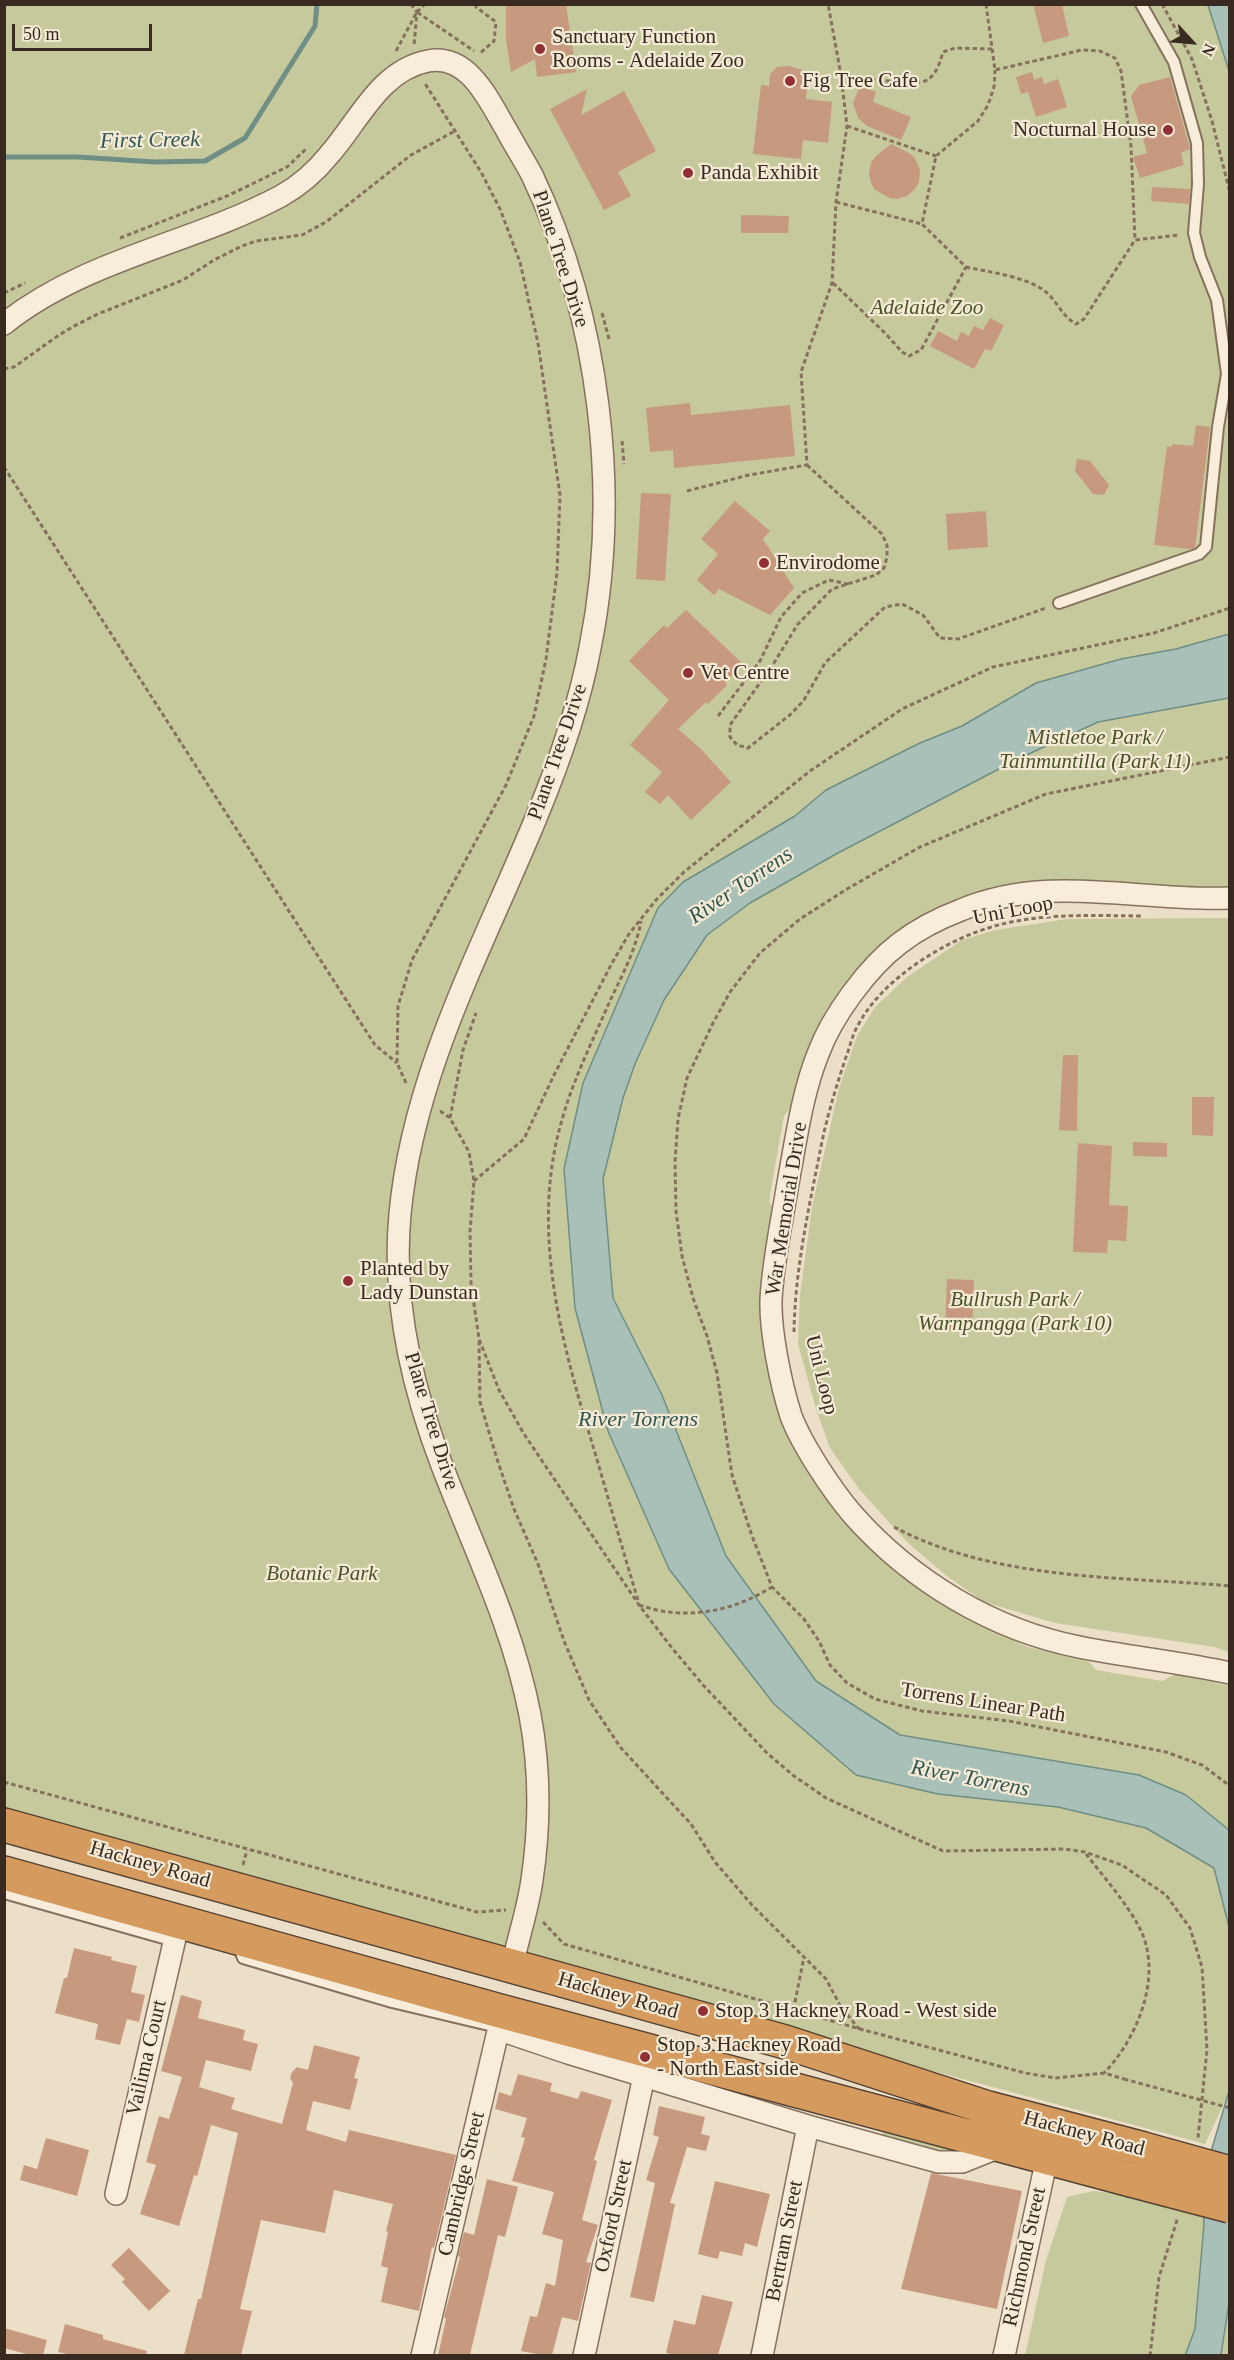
<!DOCTYPE html>
<style>
body{margin:0}
#map{position:relative;width:1234px;height:2360px;overflow:hidden;background:#ecdfc7;font-family:Georgia,serif}
canvas{display:block}
.frame{position:absolute;inset:0;border:6px solid #382a20;pointer-events:none}
.north{position:absolute;left:1162px;top:12px;width:60px;height:60px;-webkit-text-stroke:4px #f4ead6;paint-order:stroke;rotate:116deg;font-size:16px;font-weight:700;line-height:24px;text-align:center;color:#382a20}
.north::after{content:'';display:block;margin:auto;width:21px;height:27px;background:#382a20;clip-path:polygon(50% 0,100% 100%,50% 72%,0 100%)}
.scale{position:absolute;left:12px;top:24px;width:140px;height:27px;box-sizing:border-box;border:3px solid #382a20;border-top:0;padding-left:8px;font-size:18px;line-height:21px;white-space:nowrap;color:#382a20;-webkit-text-stroke:4px #f4ead6;paint-order:stroke}
</style>
<div id="map">
<canvas width="1234" height="2360"></canvas>
<div class="frame"></div>
<div class="north">N</div>
<div class="scale">50 m</div>
</div>
<script>
const ctx = document.querySelector('canvas').getContext('2d');
ctx.lineJoin = 'round';
function paint(path, color) { ctx.fillStyle = color; ctx.fill(path, 'evenodd'); }
function strokePath(path, color, width, dash) { ctx.strokeStyle = color; ctx.lineWidth = width; ctx.lineCap = dash ? 'butt' : 'round'; ctx.setLineDash(dash || []); ctx.stroke(path); }
function write(font, color, halo, rows, align = 'center') {
  ctx.font = font + ' Georgia,serif'; ctx.lineWidth = 4.5; ctx.setLineDash([]); ctx.textBaseline = 'middle'; ctx.strokeStyle = halo; ctx.fillStyle = color; for (const [text, x, y, turn = 0] of rows) {
    ctx.save(); ctx.translate(x, y); ctx.rotate((+turn || 0) * Math.PI / 180); ctx.textAlign = isNaN(turn) ? turn : align; if (halo) ctx.strokeText(text, 0, 0); ctx.fillText(text, 0, 0); ctx.restore();
  }
}
const green = new Path2D(`
 M4,5H1229V890L1065,883L895,937L793,1105L784,1116L769,1201L775,1211L767,1262L801,1451L961,1613L995,1632L1028,1647L1089,1662L1096,1670L1162,1681L1176,1674L1229,1686V1830L1186,1795L1139,1775L900,1735L816,1681L726,1556L662,1395L613,1298L603,1179L623,1098L583,1083L575,1308L856,1775L938,1794L1058,1807L1146,1828L1214,1868L1229,1927L1230,2090L1205,2144L802,2036L5,1815Z
 M1229,918V1652L1214,1647L1055,1623L984,1602L948,1577L909,1544L859,1489L830,1448L816,1409L798,1344L800,1295L812,1207L839,1088L857,1036L875,1007L907,977L962,940L995,930L1067,919Z
 M884,2130L970,2151L944,2154L881,2139Z
 M1093,2191L1229,2206V2355L1025,2356L1046,2260L1067,2197Z`);
const water = new Path2D(`
 M1208,5H1229V71Z
 M1229,634V698L1098,722L1020,758L836,854L750,903L707,935L664,1000L635,1064L623,1098L603,1179L613,1298L662,1395L726,1556L816,1681L900,1735L1139,1775L1186,1795L1229,1830V1927L1214,1868L1146,1828L1058,1807L938,1794L856,1775L774,1704L669,1569L608,1431L575,1308L564,1169L583,1083L658,908L683,882L795,816L826,790L920,743L962,726L1036,683L1121,659L1176,649Z
 M1229,2091L1230,2296L1221,2355L1185,2356L1195,2329L1204,2224L1202,2182Z`);
const stream = new Path2D(`
 M4,157H78L155,162L205,161L245,138L315,26L317,4`);
const building = new Path2D(`
 M506,4H566L576,72L537,77L535,59L511,72L506,39Z
 M1033,4H1062L1069,36L1043,43Z
 M789,66L802,70L808,80L806,99L832,102L828,143L803,140L801,159L753,154L761,85L769,86L770,74L777,67Z
 M1032,72L1034,80L1042,77L1044,84L1058,79L1067,107L1036,117L1028,92L1021,94L1016,77Z
 M1170,77L1190,149L1181,153L1184,165L1140,178L1133,157L1147,153L1131,96L1139,85Z
 M860,86L876,92L873,102L911,117L901,140L867,126L858,118L853,103Z
 M587,89L581,115L624,91L656,151L618,172L631,196L604,210L550,109Z
 M891,144L909,153L915,158L920,170L919,182L915,189L907,196L897,199L890,198L875,190L871,183L869,173L871,163L876,156Z
 M1152,187L1190,189L1189,204L1151,201Z
 M741,215L789,216L788,233H741Z
 M990,318L1004,325L991,351L985,349L974,369L930,346L938,331L957,341L961,332L969,336L974,326L983,330Z
 M690,403L691,415L790,405L795,456L674,468L673,450L650,452L646,408Z
 M1196,425L1210,427L1195,548L1190,549L1154,545L1167,446L1172,447V444L1193,446Z
 M1077,459L1090,461L1109,485L1104,495L1093,494L1075,471Z
 M641,493L671,494L665,581L636,579Z
 M735,501L770,531L763,539L794,588L770,615L719,589L714,595L697,580L718,554L701,539Z
 M986,511L988,547L948,550L946,514Z
 M686,610L743,664L725,683L727,685L708,704L706,702L678,729L701,749L731,782L691,820L668,795L660,804L645,792L662,772L630,745L669,700L629,661L664,625L667,628Z
 M1063,1055H1078L1077,1131L1059,1130Z
 M1192,1097H1214L1213,1136L1192,1135Z
 M1133,1142L1167,1143V1157L1133,1156Z
 M1078,1143L1112,1146L1109,1205L1128,1206L1127,1227L1126,1241L1108,1240L1107,1253L1073,1252Z
 M947,1279L974,1280L972,1331L945,1330Z
 M74,1948L112,1957L111,1960L137,1966L131,1992L145,1995L139,2022L127,2019L120,2045L95,2039L98,2024L55,2013L64,1978H67Z
 M181,1995L202,2001L198,2018L245,2030L243,2040L258,2044L251,2071L206,2060L199,2087L235,2098L231,2109L282,2124L293,2083L290,2078L292,2072L297,2067L308,2070L314,2045L360,2057L354,2078L358,2079L350,2110L313,2101L306,2130L346,2142L349,2130L456,2155L434,2248L432,2247L419,2311L381,2302L388,2268L381,2266L388,2232L386,2231L393,2204L334,2190L325,2233L261,2220L240,2309L252,2311L241,2355H184L198,2299H201L238,2133L211,2125L197,2176L194,2175L179,2226L140,2214L156,2165L146,2162L159,2116L169,2119L182,2077L161,2071Z
 M518,2074L552,2083L550,2091L578,2099L581,2091L612,2100L594,2160L597,2161L582,2220L598,2225L586,2262L591,2263L578,2321L562,2317L552,2355H541L521,2351L530,2316L537,2317L546,2283L555,2286L563,2240L542,2234L554,2192L512,2181L525,2138L521,2137L527,2118L495,2109L499,2092L511,2096Z
 M659,2106L705,2117L701,2134L710,2136L706,2151L687,2147L670,2203L675,2204L654,2302L630,2297L655,2183L646,2180L659,2137L653,2135Z
 M46,2138L89,2150L77,2196L20,2180L24,2165L37,2169Z
 M931,2173L1022,2191L997,2309L901,2289Z
 M487,2179L518,2187L505,2237L498,2235L470,2355H438L446,2319L444,2317L460,2257L458,2256L464,2232L474,2235Z
 M715,2181L770,2194L757,2247L745,2243L742,2256L720,2251L718,2259L698,2254Z
 M129,2248L170,2291L149,2311L122,2282L125,2279L111,2265Z
 M702,2295L733,2302L718,2355H677L666,2353L674,2320L695,2325Z
 M65,2324L103,2335V2339L147,2351L146,2355H71L58,2352Z
 M4,2328L47,2340L43,2355H30L4,2348Z`);
const path = new Path2D(`
 M411,4L417,12L414,45
 M477,4L476,7L496,22L494,41L479,54
 M986,4L995,70L1082,50L1100,51L1115,58L1121,71L1131,146L1135,240L1179,235
 M1162,4L1192,59L1212,121L1230,193
 M417,12L425,4
 M396,51L417,12L474,51
 M841,75C857,77 916,87 927,80C937,74 940,62 943,52L955,48L992,49
 M847,126L936,156
 M836,202L922,224
 M120,238L227,196L287,167L307,148
 M966,267C988,272 1030,277 1047,293C1058,303 1063,317 1076,324L1084,319L1135,240
 M833,283L886,334L902,352L909,356L921,350L966,267L922,224L936,156L978,121L988,105L994,87L995,70
 M4,293L25,283
 M602,313L609,339
 M4,369L14,367L59,335L76,325L98,314L183,280L214,260L242,246L256,241L302,235L326,222L411,155L455,131
 M622,441L624,464
 M807,465L882,534L887,545V557L884,568L876,575L832,589L798,624L772,666L730,725V737L737,745L748,748L791,714L804,700L825,663L885,607L902,604L923,615L940,638L958,639L1046,608
 M4,467L375,1045L397,1063
 M687,491L749,475L807,465L801,372L832,283L836,202L847,126L841,75L828,4
 M718,716L760,661L781,617L802,593L829,580L848,584
 M1230,757L1046,794L920,847L847,889L800,919L760,953L730,992L713,1023L687,1078L678,1119L675,1162L676,1211L682,1256L693,1298L707,1336L717,1373L732,1475L752,1536L772,1587L804,1619L819,1641L830,1665L847,1683L875,1699L922,1711L1009,1721L1166,1752L1202,1765L1230,1786
 M406,1083L397,1063L398,1006L412,960L506,785L534,716L546,659L557,573L560,495L538,343L520,262L500,209L481,172L424,82
 M440,1111L450,1118L469,1152L474,1181L470,1231L471,1283L479,1339L499,1390L524,1434L639,1605L672,1648L704,1686L768,1754L794,1776L826,1798L943,1851L1064,1849L1085,1852L1122,1865L1166,1895L1190,1928L1202,1967L1207,2050L1198,2138
 M450,1118L463,1050L476,1013
 M474,1181L524,1139L554,1075L612,963L629,934L656,900L684,872L810,771L902,709L993,667L1154,633L1230,608
 M794,1332C795,1273 807,1216 819,1157C825,1123 835,1090 846,1057C850,1047 852,1036 857,1027C871,1000 894,979 919,962C995,911 1053,915 1141,916
 M479,1341L480,1402L497,1459L514,1509L538,1564L564,1641L589,1700L621,1748L691,1824L715,1862L752,1905L826,1979L841,2007L859,2029
 M894,1527C996,1581 1118,1576 1230,1586
 M638,1600C623,1552 610,1504 596,1456C564,1351 530,1237 560,1127C571,1084 592,1042 610,1001C622,975 636,950 641,921
 M639,1605C685,1621 732,1612 772,1587
 M4,1782L477,1912L506,1910
 M1086,1854C1103,1876 1125,1901 1138,1925C1165,1972 1138,2038 1104,2073
 M243,1865L247,1850
 M543,1922L564,1944L860,2029L1025,2073L1055,2078L1104,2073L1124,2079
 M792,2017L804,1957
 M1150,2356L1159,2277L1178,2217`);
const lane = new Path2D(`
 M1059,603L1199,554L1206,547L1218,427L1227,374L1217,300L1200,257L1194,233L1198,184L1197,143L1174,62L1141,4
 M4,1893L174,1941
 M238,1945L243,1958L392,2002L493,2026`);
const street = new Path2D(`
 M4,324C85,259 191,244 281,196C299,186 316,171 329,155C359,121 380,70 428,61C469,53 489,101 507,131C515,146 524,160 532,175C600,318 621,494 590,648C579,707 559,763 536,818C483,947 413,1073 400,1214C392,1299 411,1384 441,1463C473,1547 513,1626 530,1715C540,1768 540,1826 532,1880C528,1909 518,1938 512,1967
 M1230,898C1138,902 1050,873 961,910C940,918 918,929 900,943C868,967 832,1016 818,1054C802,1094 796,1140 788,1183C782,1221 773,1260 771,1300C770,1331 781,1385 791,1416C802,1445 833,1492 854,1516C912,1581 993,1630 1079,1647C1129,1657 1180,1662 1230,1673
 M499,2027L509,2033L568,2053L808,2126L938,2162H962L1002,2146
 M116,2194L179,1921
 M422,2356L499,2027L500,2014
 M584,2356L644,2076
 M762,2356L808,2126
 M1004,2356L1047,2158`);
const highway = new Path2D(`
 M4,1825L785,2042L988,2108L1140,2148
 M4,1873L500,2011L1131,2180`);
const pathBridge = new Path2D(`
 M1124,2079L1230,2108`);
const highwayBridge = new Path2D(`
 M1140,2148L1230,2173
 M1131,2180L1230,2206`);
const markers = [
 [540,49,6,"#913136"],
 [790,81,6,"#913136"],
 [1168,130,6,"#913136"],
 [688,173,6,"#913136"],
 [764,563,6,"#913136"],
 [688,673,6,"#913136"],
 [348,1281,6,"#913136"],
 [703,2011,6,"#913136"],
 [645,2057,6,"#913136"]
];
const poiNames = [
 ["Sanctuary Function",552,37],
 ["Rooms - Adelaide Zoo",552,61],
 ["Fig Tree Cafe",802,81],
 ["Nocturnal House",1156,130,"right"],
 ["Panda Exhibit",700,173],
 ["Envirodome",776,563],
 ["Vet Centre",700,673],
 ["Planted by",360,1269],
 ["Lady Dunstan",360,1293],
 ["Stop 3 Hackney Road - West side",715,2011],
 ["Stop 3 Hackney Road",657,2045],
 ["- North East side",657,2069]
];
const streetNames = [
 ["Plane Tree Drive",560,259,72],
 ["Plane Tree Drive",558,752,-71],
 ["Uni Loop",1013,911,-11],
 ["War Memorial Drive",787,1209,-81],
 ["Uni Loop",821,1375,76],
 ["Plane Tree Drive",431,1421,73],
 ["Torrens Linear Path",983,1703,9],
 ["Hackney Road",150,1865,16],
 ["Hackney Road",618,1996,16],
 ["Vailima Court",147,2058,-77],
 ["Hackney Road",1084,2134,15],
 ["Cambridge Street",462,2184,-77],
 ["Oxford Street",614,2216,-78],
 ["Bertram Street",785,2241,-79],
 ["Richmond Street",1025,2257,-78]
];
const parkNames = [
 ["Adelaide Zoo",927,308],
 ["Mistletoe Park /",1095,738],
 ["Tainmuntilla (Park 11)",1095,762],
 ["Bullrush Park /",1015,1300],
 ["Warnpangga (Park 10)",1015,1324],
 ["Botanic Park",322,1574]
];
const waterNames = [
 ["First Creek",150,141,-1],
 ["River Torrens",741,886,-34],
 ["River Torrens",638,1420],
 ["River Torrens",970,1779,11]
];
paint(green, '#c6c99b');
paint(water, '#a8c0b8');
strokePath(water, '#6f8e85', 1.5);
strokePath(stream, '#6f8e85', 5);
paint(building, '#c79a7f');
strokePath(lane, '#86715d', 14);
strokePath(street, '#86715d', 24);
strokePath(highway, '#544031', 36);
strokePath(path, '#86715d', 3, [4.5, 3]);
strokePath(lane, '#f7edda', 10);
strokePath(street, '#f7edda', 21);
strokePath(highway, '#d59b5e', 33);
strokePath(highwayBridge, '#544031', 36, []);
strokePath(pathBridge, '#86715d', 3, [4.5, 3]);
strokePath(highwayBridge, '#d59b5e', 33);
for (const [x, y, r, color] of markers) { const dot = new Path2D(); dot.arc(x, y, r, 0, 2 * Math.PI); ctx.fillStyle = color; ctx.fill(dot); strokePath(dot, '#f4ead6', 2); }
write('21px', '#382a20', '#f4ead6', poiNames, 'left');
write('21px', '#382a20', '#f4ead6', streetNames);
write('italic 21px', '#4a5328', '#f4ead6', parkNames);
write('italic 22px', '#315652', '#f4ead6', waterNames);
</script>
